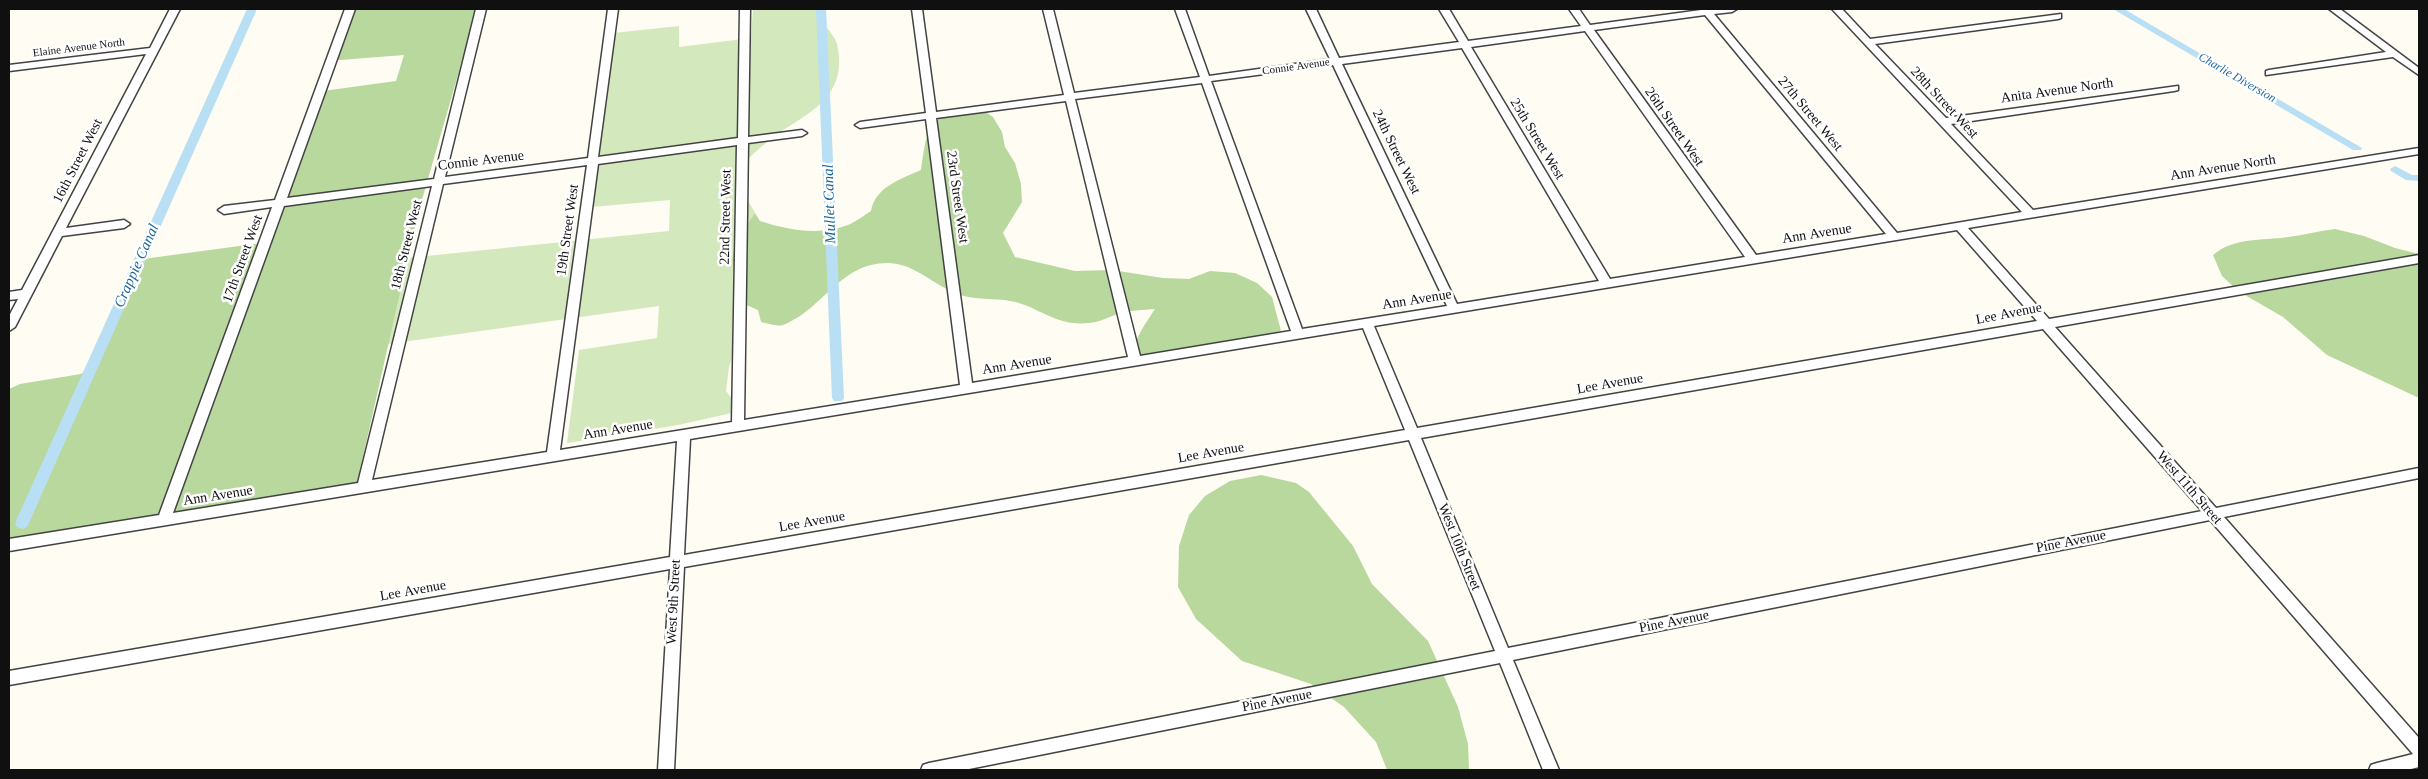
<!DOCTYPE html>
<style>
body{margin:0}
#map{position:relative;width:2428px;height:779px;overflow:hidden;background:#fefcf3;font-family:Georgia,serif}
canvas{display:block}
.frame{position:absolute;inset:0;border:10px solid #101010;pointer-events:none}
</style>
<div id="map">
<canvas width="2428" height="779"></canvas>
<div class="frame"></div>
</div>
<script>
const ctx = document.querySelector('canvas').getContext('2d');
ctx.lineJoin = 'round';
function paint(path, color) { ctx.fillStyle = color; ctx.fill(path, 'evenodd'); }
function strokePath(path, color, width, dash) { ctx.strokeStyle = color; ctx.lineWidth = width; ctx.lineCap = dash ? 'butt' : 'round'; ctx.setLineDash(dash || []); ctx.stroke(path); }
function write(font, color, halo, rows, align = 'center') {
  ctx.font = font + ' Georgia,serif'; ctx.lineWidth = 5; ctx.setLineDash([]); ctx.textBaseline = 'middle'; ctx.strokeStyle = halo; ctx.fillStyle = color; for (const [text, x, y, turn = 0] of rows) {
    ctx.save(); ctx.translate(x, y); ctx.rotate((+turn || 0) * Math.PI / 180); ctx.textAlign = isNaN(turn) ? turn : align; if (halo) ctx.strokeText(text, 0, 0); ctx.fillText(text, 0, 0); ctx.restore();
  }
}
const green = new Path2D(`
 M753,9H817C821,25 834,33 837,44C848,93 815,110 780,132C769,140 758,149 748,159L747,199L755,213L736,240L734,352L729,367L726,391L741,411L678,425L567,443L579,350L657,338L659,306L388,344L407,258L669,231L670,200L592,207L595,159L613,33L679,26V47L751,38Z`);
const forest = new Path2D(`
 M348,9H477L417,217L356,488L9,545V389L20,384L81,374L87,369L143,259L269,242L323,91L396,81L404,55L327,61Z
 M975,105L993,117L1002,132L1005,147L1015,163L1021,184L1022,202L1003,233L1015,257L1075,271L1112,270L1163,278L1189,279L1210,271L1235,273L1257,283L1272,297L1281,331L1271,333L1268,337L1131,362C1135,337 1142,329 1155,309C1144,310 1132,310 1121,313C1110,316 1101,322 1089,323C1055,327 1037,305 1010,301C995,298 979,300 964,296C937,289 917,264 889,263C840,262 824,309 783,325C778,327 767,323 761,322L758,310L742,303L732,261L736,240L755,213L760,221C788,230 819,236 848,225C856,222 864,215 871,211C875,187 901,179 921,170C928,123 927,118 975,105Z
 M2335,229L2364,236L2395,248L2419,254V398L2327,355L2283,317L2238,291L2222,276L2213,255C2234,237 2261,241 2288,237C2304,235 2319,231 2335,229Z
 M1261,475L1296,483L1309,492L1353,546L1372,584L1428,641L1458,707L1468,744L1469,770H1387L1376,742L1344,707L1311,684L1242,661L1196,619L1178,587L1179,546L1189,515L1205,496L1230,481Z`);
const canal = new Path2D(`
 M247,9H257L29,523L27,527L22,529L17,527L15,523Z
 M816,9H826L844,398L842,401H834L832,398Z
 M2113,9H2124L2362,148L2361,150H2353Z
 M2395,166L2412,175H2419V181L2406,180L2391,171L2390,169Z`);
const minor = new Path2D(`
 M170,9H180L66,228L124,220L130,224L124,228L62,236L15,327L9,331V316L18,299L9,300V292L22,290L146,54L9,71V65L150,48Z
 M345,9H355L287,198L434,179L476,9H486L445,177L588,158L608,9H618L598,157L738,138L740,9H750L748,137L802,130L807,133L802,136L748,143L744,420L960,385L926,119L860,128L855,125L860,122L926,113L912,9H922L936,112L1064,95L1043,9H1053L1074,93L1200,77L1175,9H1185L1209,76L1330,59L1306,9H1316L1339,58L1459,42L1439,9H1449L1468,41L1581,26L1569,9H1579L1590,25L1701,10L1700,9H1737L1732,12L1714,14L1897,233L2022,212L1832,9H1842L1870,39L2061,14V18L2058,19L1875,44L1946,118L2178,86V90L2174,91L1951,124L2033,210L2419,148V154L1968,228L2049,319L2419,255V263L2055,327L2216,508L2419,468V478L2224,517L2419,738V767L2407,770H2369L2371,765L2377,763L2413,754L2210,520L1513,660L1559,770H1543L1500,663L964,770H921L923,765L929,763L1495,651L1409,440L684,567L674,770H658L670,569L9,685V671L670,557L677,441L9,551V539L159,515L272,207L224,214L218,210L224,206L275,200ZM1705,15L1886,234L1756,255L1594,30ZM1585,31L1745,257L1610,279L1471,47ZM1462,48L1599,281L1457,304L1342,64ZM1333,65L1447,306L1302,329L1211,81ZM1202,83L1291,331L1140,356L1075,99ZM1066,101L1128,357L972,383L936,118ZM737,145L732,422L560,450L598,164ZM587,165L547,452L372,480L443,184ZM432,186L358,483L173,513L284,206ZM1957,230L2037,321L1417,428L1374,326ZM1363,328L1405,430L684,555L690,439ZM2043,329L2202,511L1508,648L1421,438Z
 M2329,9H2340L2419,68V75L2393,57L2266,75V71L2269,70L2386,52Z`);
const farStreetnames = [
 ["Elaine Avenue North",79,48,-7],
 ["Connie Avenue",1296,67,-8]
];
const farWaternames = [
 ["Charlie Diversion",2237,78,30]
];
const streetNames = [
 ["Anita Avenue North",2057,91,-8],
 ["28th Street West",1944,103,47],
 ["27th Street West",1810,114,50],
 ["26th Street West",1674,127,55],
 ["25th Street West",1537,139,59],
 ["24th Street West",1396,152,64],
 ["16th Street West",78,161,-63],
 ["Connie Avenue",481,161,-7],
 ["Ann Avenue North",2223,168,-9],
 ["23rd Street West",957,197,82],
 ["22nd Street West",726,217,-89],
 ["19th Street West",568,230,-82],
 ["Ann Avenue",1817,234,-9],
 ["18th Street West",407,245,-76],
 ["17th Street West",243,259,-70],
 ["Ann Avenue",1417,300,-9],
 ["Lee Avenue",2009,314,-11],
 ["Ann Avenue",1017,365,-9],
 ["Lee Avenue",1610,384,-10],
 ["Ann Avenue",618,430,-9],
 ["Lee Avenue",1211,453,-10],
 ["West 11th Street",2189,488,49],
 ["Ann Avenue",218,496,-9],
 ["Lee Avenue",812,522,-10],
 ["Pine Avenue",2071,542,-11],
 ["West 10th Street",1459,547,68],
 ["Lee Avenue",413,591,-10],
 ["West 9th Street",674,602,-87],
 ["Pine Avenue",1674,622,-11],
 ["Pine Avenue",1277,701,-11]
];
const waterNames = [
 ["Mullet Canal",830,204,-92],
 ["Crappie Canal",137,266,-66]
];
paint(green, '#d4e8bd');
paint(forest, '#b8d89d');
paint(canal, '#b9dff4');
strokePath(minor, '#434343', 3);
paint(minor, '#fff');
write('11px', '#101010', '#fff', farStreetnames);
write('italic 12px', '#1d679d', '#fff', farWaternames);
write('14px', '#101010', '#fff', streetNames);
write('italic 15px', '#1d679d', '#fff', waterNames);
</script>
